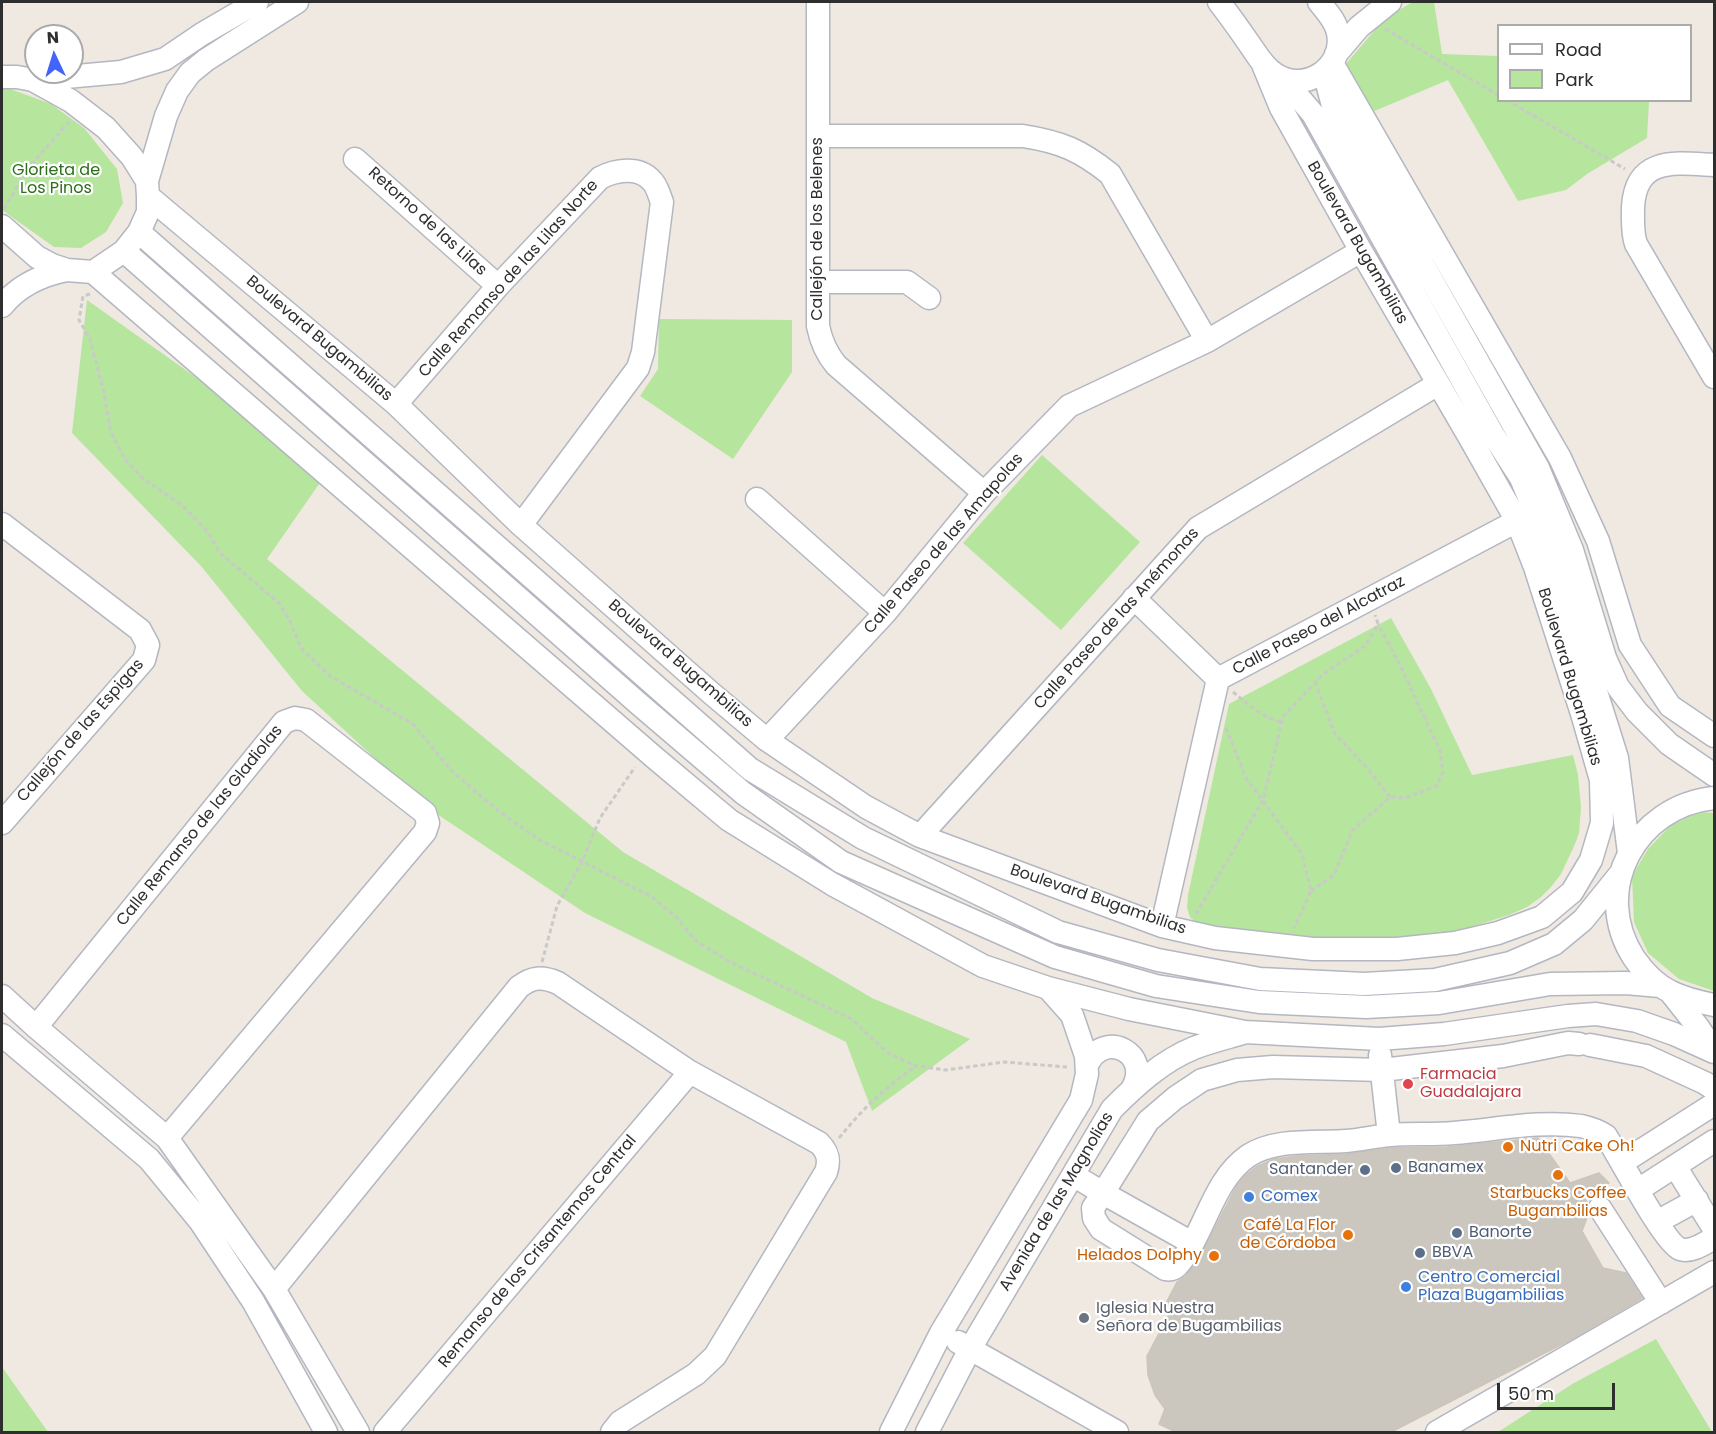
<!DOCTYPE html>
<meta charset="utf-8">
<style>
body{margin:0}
#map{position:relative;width:1716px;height:1434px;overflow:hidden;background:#efe9e1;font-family:Poppins,sans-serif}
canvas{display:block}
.frame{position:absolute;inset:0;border:3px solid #2e2e2e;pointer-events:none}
.legend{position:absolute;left:1497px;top:24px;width:195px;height:78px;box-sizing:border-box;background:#fff;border:2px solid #ababab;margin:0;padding:8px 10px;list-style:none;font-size:18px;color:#2e2e2e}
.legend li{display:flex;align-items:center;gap:12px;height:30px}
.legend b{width:30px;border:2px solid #ababab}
.north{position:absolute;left:24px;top:24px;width:60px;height:60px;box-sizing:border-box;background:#fff;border:2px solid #ababab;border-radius:50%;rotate:356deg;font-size:16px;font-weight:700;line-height:24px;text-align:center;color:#2e2e2e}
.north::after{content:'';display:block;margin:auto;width:21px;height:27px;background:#4264fb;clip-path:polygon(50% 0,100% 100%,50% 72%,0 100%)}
.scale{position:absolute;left:1497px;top:1383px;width:118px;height:27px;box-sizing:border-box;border:3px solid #2e2e2e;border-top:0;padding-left:8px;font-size:18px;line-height:21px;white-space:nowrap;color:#2e2e2e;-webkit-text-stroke:4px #fff;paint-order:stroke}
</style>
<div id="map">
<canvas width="1716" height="1434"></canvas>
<div class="frame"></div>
<ul class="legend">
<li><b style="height:8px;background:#fff"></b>Road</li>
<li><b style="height:16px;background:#b6e59e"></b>Park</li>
</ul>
<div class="north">N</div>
<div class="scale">50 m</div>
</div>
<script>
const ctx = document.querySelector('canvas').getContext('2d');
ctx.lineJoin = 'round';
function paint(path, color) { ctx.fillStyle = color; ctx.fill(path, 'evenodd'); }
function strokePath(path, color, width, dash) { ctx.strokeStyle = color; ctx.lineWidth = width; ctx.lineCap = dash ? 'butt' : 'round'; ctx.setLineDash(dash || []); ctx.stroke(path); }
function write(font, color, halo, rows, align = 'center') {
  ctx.font = font + ' Poppins,sans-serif'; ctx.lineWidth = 4.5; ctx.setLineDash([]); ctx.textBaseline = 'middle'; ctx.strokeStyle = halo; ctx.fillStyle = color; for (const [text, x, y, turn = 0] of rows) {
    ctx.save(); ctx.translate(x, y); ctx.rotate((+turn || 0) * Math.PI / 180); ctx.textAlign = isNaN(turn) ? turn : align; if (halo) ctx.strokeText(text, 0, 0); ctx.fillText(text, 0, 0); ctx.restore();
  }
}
const green = new Path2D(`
 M1413,2H1434L1442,54L1498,56V100L1649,101L1647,138L1587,174L1566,190L1518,201L1448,80L1372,112L1345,65L1385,18Z
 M2,86L51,104L84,128L117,169L123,203L106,232L81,248L54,247L2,210Z
 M87,300L328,471L267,559L623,852L872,998L970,1039L872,1111L846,1042L585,913L431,810L302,691L201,566L72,433Z
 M659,319L792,320V372L733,459L640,396L658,369Z
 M1042,455L1140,542L1061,630L963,543Z
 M1391,618L1431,689L1472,775L1573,755L1578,775L1581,807L1579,833L1575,844L1561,874L1551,887L1541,897L1527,907L1509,915L1445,935L1379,942L1242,933L1197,924L1190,917L1187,908L1188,895L1229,704Z
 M1700,812L1714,813V991L1679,979L1648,953L1634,922L1632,876L1648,849L1671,825Z
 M1656,1339L1712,1432H1498L1574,1383Z
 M2,1367L48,1432H2Z`);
const building = new Path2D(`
 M1538,1138L1570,1183L1599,1173L1609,1183L1583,1197L1588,1203L1587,1209L1588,1215L1582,1231L1603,1268L1626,1273L1642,1298L1570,1340L1391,1432H1176L1159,1424L1165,1409L1155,1395L1148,1375L1147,1356L1173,1307L1166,1303L1177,1282L1186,1276L1198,1260L1236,1187L1245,1176L1256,1167L1274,1159L1297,1156L1347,1154L1392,1148L1447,1147Z`);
const path = new Path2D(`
 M1385,29L1498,95
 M1507,100L1625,169
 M4,209L28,168L70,121
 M90,294L83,296L79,320L90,339L103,389L111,433L125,459L142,478L183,506L208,532L220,553L279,603L289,619L301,648L330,676L413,724L451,770L497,810L538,839L652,897L677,918L696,941L734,964L850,1018L888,1053L916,1066L946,1070L1004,1062L1067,1067
 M1315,682L1335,734L1368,769L1390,797
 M1233,692C1248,704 1263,718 1282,722
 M1226,728L1246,778L1302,854L1311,891L1294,928
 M1311,891L1334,875L1352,831L1390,797L1405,798L1437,786L1443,772L1440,751L1399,663L1378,624
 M1196,914L1263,800L1283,717L1321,676L1366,645L1378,624L1375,615
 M542,962L557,906L582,862L600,818L635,767
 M839,1138C864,1107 885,1088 916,1066`);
const minor = new Path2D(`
 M818,2V326C821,341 826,353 836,365L984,493
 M1219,2C1229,15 1239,29 1248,42C1256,53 1263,67 1275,74C1304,94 1345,68 1338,33C1336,21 1326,11 1319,2
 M1336,54L1359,27L1390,2
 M1332,63L1560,458L1598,541L1630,645L1670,706L1714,736
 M1326,70L1328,87L1333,106L1538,468L1572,550L1605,658L1618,687L1637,712L1669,744L1714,775
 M2,77H17L33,80L71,101L106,128L132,157L147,181L148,196V212L139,232L124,251L93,272L67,270L52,265L37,257L2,226
 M1283,79L1313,114L1492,433L1521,478L1554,558L1617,758L1629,853
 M33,80L121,72L165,59L202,34L257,2
 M818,136H1023C1061,142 1080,150 1110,174L1207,341
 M355,159L498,286
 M1714,165C1676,163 1636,156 1633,207C1633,219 1632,233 1636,244L1714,377
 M147,181L166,116L177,91L190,73L206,60L297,2
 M148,196L396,404L521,525L711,693L767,740L866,807L920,836L1162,926L1215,938L1313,949H1397L1455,943L1498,933L1542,917L1572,892L1591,860L1602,823L1601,780L1583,717L1535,567L1517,521L1470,438L1361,251L1281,108L1262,62
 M139,232L750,769L863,838L1058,932L1158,960L1260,979L1364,984L1435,980L1510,963L1554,944L1583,920L1621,873
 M124,251L639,704L743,793L841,862L1055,957L1156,986L1259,1002L1366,1007L1439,1003L1550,984L1626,983L1660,986
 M93,272L655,758L729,820L832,884L983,966L1048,988L1129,1009L1245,1032L1379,1039L1444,1034L1568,1016L1596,1014L1637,1021L1674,1034L1714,1052
 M818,282H907L929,298
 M2,306C19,285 41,275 67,270
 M396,404L498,286L600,178C615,170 638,166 651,180C657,185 659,195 662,202L643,352L638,368L521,525
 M757,499L885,613
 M2,524L140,630L148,645L144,660L2,823
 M1134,598L1218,679
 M767,740L885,613L984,493L1069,406L1207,341L1361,251
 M1714,798C1636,806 1590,890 1634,958C1643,971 1656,985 1671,992C1685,999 1699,1002 1714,1005
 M920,836L1198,528L1438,384
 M1162,926L1218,679L1517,521
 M1671,993L1698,1027L1714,1051
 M2,996L36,1027L167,1138L274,1289L358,1432
 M36,1027L284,722L295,718L306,720L425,813L428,823L425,832L167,1138
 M2,1035L149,1159L200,1221L253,1301L326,1432
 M1590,1045L1646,1056L1705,1083L1714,1089
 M1380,1055L1389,1135
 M1087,1065C1104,1028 1153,1054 1132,1089
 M1623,1162L1714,1104
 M1675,1166L1714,1229
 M1073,1175L1103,1193L1148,1121L1175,1098L1202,1080L1237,1070L1273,1067L1382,1070L1503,1056L1568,1043L1579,1044
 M1638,1190L1714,1141
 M1600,1208L1661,1303
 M1657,1222L1697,1200
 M1192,1243L1103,1193L1093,1208L1094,1218L1101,1229L1165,1269C1170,1270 1173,1270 1177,1266C1206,1233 1211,1182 1248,1156C1275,1138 1315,1143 1346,1141C1361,1140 1376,1136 1391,1135C1412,1133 1433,1135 1454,1133C1496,1130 1539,1120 1581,1126C1590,1128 1599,1131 1606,1136C1619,1156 1664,1243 1680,1249C1691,1253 1705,1243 1714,1238
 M274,1289L519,987C532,977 542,976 558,983L690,1072L819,1143C828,1152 830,1160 826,1172L715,1356L696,1374L620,1422L612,1432
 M958,1342L1117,1432
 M385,1432L690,1072
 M891,1432L941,1333L1081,1100L1087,1074L1086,1056L1072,1015L1048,988
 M927,1432L970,1349L1112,1109C1136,1085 1162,1061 1194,1048C1209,1042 1226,1038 1243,1033
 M1437,1432L1714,1272`);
const markers = [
 [1408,1084,6,"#e0444e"],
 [1508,1147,6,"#e8710a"],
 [1396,1168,6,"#5c6f8a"],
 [1365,1170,6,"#5c6f8a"],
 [1558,1175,6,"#e8710a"],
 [1249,1197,6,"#3f7fe0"],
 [1457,1233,6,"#5c6f8a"],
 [1348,1235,6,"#e8710a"],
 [1420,1253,6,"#5c6f8a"],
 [1214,1256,6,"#e8710a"],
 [1406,1287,6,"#3f7fe0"],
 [1084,1318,6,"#6b7280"]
];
const parkNames = [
 ["Glorieta de",56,171],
 ["Los Pinos",56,189]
];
const streetNames = [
 ["Retorno de las Lilas",427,222,42],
 ["Callejón de los Belenes",818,229,-90],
 ["Boulevard Bugambilias",1357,243,60],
 ["Calle Remanso de las Lilas Norte",509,279,-48],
 ["Boulevard Bugambilias",319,339,40],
 ["Calle Paseo de las Amapolas",944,544,-49],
 ["Calle Paseo de las Anémonas",1117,619,-48],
 ["Calle Paseo del Alcatraz",1319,626,-28],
 ["Boulevard Bugambilias",680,664,41],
 ["Boulevard Bugambilias",1569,677,73],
 ["Callejón de las Espigas",81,731,-49],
 ["Calle Remanso de las Gladiolas",200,826,-51],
 ["Boulevard Bugambilias",1098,900,19],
 ["Avenida de las Magnolias",1057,1202,-59],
 ["Remanso de los Crisantemos Central",538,1252,-50]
];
const healthNames = [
 ["Farmacia",1420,1075],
 ["Guadalajara",1420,1093]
];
const foodNames = [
 ["Nutri Cake Oh!",1520,1147,"left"],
 ["Starbucks Coffee",1558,1194,"center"],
 ["Bugambilias",1558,1212,"center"],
 ["Café La Flor",1336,1226],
 ["de Córdoba",1336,1244],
 ["Helados Dolphy",1202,1256]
];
const serviceNames = [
 ["Banamex",1408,1168],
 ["Santander",1353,1170,"right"],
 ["Banorte",1469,1233],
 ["BBVA",1432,1253]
];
const shopNames = [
 ["Comex",1261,1197],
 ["Centro Comercial",1418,1278],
 ["Plaza Bugambilias",1418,1296]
];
const worshipNames = [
 ["Iglesia Nuestra",1096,1309],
 ["Señora de Bugambilias",1096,1327]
];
paint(green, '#b6e59e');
paint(building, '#cbc7bf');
strokePath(building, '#cbc5ba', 1.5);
strokePath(minor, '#b4b7c1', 25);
strokePath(path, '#c9c9c9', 3, [4.5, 3]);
strokePath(minor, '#fff', 22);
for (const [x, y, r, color] of markers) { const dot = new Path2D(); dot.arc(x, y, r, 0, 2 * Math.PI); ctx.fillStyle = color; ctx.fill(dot); strokePath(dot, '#fff', 2); }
write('16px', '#2c6e1b', '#fff', parkNames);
write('16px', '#2e2e2e', '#fff', streetNames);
write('16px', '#be3a42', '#fff', healthNames, 'left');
write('16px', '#c56008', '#fff', foodNames, 'right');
write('16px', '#4e5e75', '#fff', serviceNames, 'left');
write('16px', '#366cbe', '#fff', shopNames, 'left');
write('16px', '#5b616d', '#fff', worshipNames, 'left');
</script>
